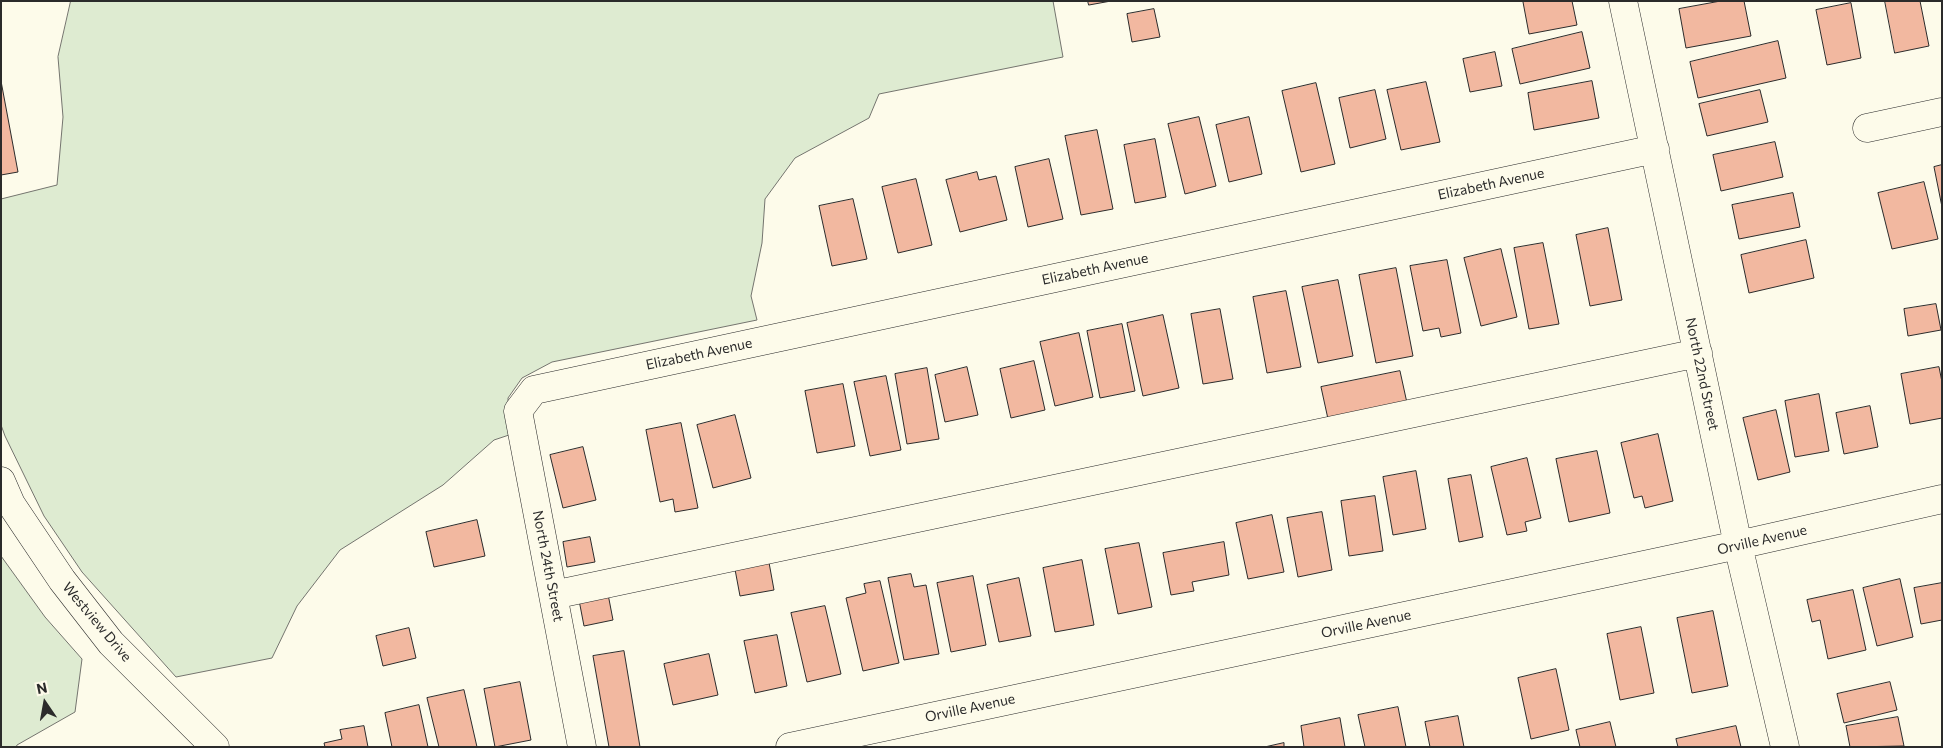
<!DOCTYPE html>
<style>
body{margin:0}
#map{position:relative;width:1943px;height:748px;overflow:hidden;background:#fdfbea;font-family:Commissioner,sans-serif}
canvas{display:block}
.frame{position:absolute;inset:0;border:2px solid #2b2b2b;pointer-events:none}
.north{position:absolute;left:20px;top:678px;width:50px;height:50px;-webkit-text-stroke:4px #fdfbea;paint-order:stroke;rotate:348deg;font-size:14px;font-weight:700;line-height:20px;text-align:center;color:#2b2b2b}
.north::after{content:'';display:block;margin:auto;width:18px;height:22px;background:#2b2b2b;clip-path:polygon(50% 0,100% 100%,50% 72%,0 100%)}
</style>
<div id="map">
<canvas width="1943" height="748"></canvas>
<div class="frame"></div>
<div class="north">N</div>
</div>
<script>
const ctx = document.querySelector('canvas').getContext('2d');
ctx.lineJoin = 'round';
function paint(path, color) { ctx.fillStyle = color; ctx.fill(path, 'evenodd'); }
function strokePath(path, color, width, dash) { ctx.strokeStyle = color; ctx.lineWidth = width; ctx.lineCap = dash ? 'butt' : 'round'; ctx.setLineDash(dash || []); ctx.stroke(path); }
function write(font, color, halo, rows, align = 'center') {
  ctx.font = font + ' Commissioner,sans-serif'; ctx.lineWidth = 4; ctx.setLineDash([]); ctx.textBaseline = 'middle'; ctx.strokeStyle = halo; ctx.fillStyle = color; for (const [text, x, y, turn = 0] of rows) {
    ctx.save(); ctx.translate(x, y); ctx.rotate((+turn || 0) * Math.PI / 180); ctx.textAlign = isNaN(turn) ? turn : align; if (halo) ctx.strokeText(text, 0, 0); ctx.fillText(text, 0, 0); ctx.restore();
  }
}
const green = new Path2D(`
 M71,1H1053L1063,57L879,94L869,118L795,158L765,199L762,243L751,296L757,320L552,362L522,378L508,398L509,435L494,440L443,485L340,550L297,606L272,658L176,677L82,572L44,516L5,436L1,425V199L57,185L63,117L58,57Z
 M1,556L45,617L82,659L75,712L17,745L16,747H1Z`);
const building = new Path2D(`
 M1088,1H1111L1089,5Z
 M1529,1H1572L1577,25L1529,34L1523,2Z
 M1721,1H1744L1751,36L1686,48L1679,9Z
 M1885,1H1920L1929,46L1895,53Z
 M1851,3L1861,58L1827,65L1816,10Z
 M1154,9L1160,37L1132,42L1127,14Z
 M1582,32L1590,68L1520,84L1512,49Z
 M1778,41L1786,78L1698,98L1690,62Z
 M1495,52L1502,86L1470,92L1463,59Z
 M1,81L18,172L1,175Z
 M1592,81L1599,118L1534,130L1528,93Z
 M1426,82L1440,142L1401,150L1387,90Z
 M1316,83L1335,164L1301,172L1282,91Z
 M1375,90L1386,139L1350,148L1339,98Z
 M1760,90L1768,122L1707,136L1699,104Z
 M1199,117L1216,186L1185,194L1168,124Z
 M1249,117L1262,174L1229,182L1216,125Z
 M1097,130L1113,209L1081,215L1065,136Z
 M1155,139L1166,197L1135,203L1124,145Z
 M1775,142L1783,177L1721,191L1713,155Z
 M1049,159L1063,219L1028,227L1015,167Z
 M1942,165V207L1934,167Z
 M977,172L979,180L996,176L1007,220L960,232L946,180Z
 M916,179L932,245L898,253L882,187Z
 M1924,182L1938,239L1892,249L1878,193Z
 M1793,193L1800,227L1739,239L1732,205Z
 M853,199L867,259L832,266L819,206Z
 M1608,228L1622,300L1590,306L1576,235Z
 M1806,240L1814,278L1749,293L1741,255Z
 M1543,243L1559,324L1529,329L1514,248Z
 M1501,249L1517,317L1481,326L1464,258Z
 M1447,260L1461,333L1441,337L1439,328L1423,331L1410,266Z
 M1396,268L1413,356L1376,363L1359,275Z
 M1338,280L1353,356L1318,363L1302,287Z
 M1286,291L1301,367L1267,373L1253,297Z
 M1936,304L1941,330L1908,336L1904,309Z
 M1220,309L1233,379L1203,384L1191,314Z
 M1163,315L1179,388L1143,396L1127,323Z
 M1122,324L1135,391L1100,398L1087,331Z
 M1079,333L1093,397L1055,406L1040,342Z
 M1034,361L1045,410L1011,418L1000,369Z
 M967,367L978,415L945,422L935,375Z
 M1939,367L1942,382V418L1910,424L1901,374Z
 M927,368L939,439L907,444L895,374Z
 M1400,371L1407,403L1328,419L1321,387Z
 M886,376L901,450L870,456L854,382Z
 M843,384L855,446L817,453L805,391Z
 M1819,394L1829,451L1795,457L1785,401Z
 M1870,406L1878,447L1844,454L1836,413Z
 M1776,410L1790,472L1758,480L1743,418Z
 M735,415L751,478L713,488L697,425Z
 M681,423L698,508L675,512L673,499L660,502L646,430Z
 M1658,434L1673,501L1645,508L1642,496L1634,498L1621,443Z
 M583,447L596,500L563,508L550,455Z
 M1597,451L1610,513L1569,522L1556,459Z
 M1527,458L1541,518L1525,522L1527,531L1507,535L1491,467Z
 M1416,471L1426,529L1393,535L1383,477Z
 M1471,475L1483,537L1459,542L1448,479Z
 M1375,496L1383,551L1349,556L1341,501Z
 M1322,512L1332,570L1298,577L1287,518Z
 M1272,515L1284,572L1248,579L1236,523Z
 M477,520L485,556L434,567L426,532Z
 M590,537L595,562L567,567L563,542Z
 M1224,542L1229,575L1192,582L1194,591L1171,595L1163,553Z
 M1139,543L1152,607L1118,614L1105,549Z
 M768,557L774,590L740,596L734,564Z
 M1082,560L1094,625L1055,632L1043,568Z
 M911,574L914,587L926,585L939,654L904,660L888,578Z
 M973,576L986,645L951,652L937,583Z
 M1019,578L1031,636L999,642L987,585Z
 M1900,579L1913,637L1877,646L1863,588Z
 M880,581L899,663L863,671L846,598L866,593L864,584Z
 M1942,583V620L1921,624L1914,588Z
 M1853,590L1866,650L1828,659L1820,620L1812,622L1807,600Z
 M608,594L613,620L584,626L579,600Z
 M825,606L841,674L807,682L791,613Z
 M1713,611L1728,686L1692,693L1677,618Z
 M1641,627L1654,693L1620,700L1607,634Z
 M409,628L416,658L383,666L376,636Z
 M777,635L787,686L755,693L744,641Z
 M624,651L640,747H609L593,656Z
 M709,654L718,695L673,705L664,664Z
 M1556,669L1569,730L1531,739L1518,678Z
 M520,682L531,740L495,747L484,689Z
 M1890,682L1897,710L1844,723L1837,694Z
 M464,690L477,747H439L427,698Z
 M419,705L428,747H392L385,713Z
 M1398,707L1406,747H1365L1358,715Z
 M1458,716L1464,747H1430L1425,722Z
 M1898,717L1904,746L1850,747L1846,726Z
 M1340,718L1345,747H1304L1301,726Z
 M1610,722L1616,747H1580L1576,730Z
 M364,726L368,747H325L324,743L342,739L340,730Z
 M1736,726L1741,747H1678L1676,739Z
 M1284,743V747H1265Z`);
const minor = new Path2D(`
 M1623,1L1738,545L1785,747
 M1867,128L1942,112
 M553,595L1698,353
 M582,747L518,411L534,390L1655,149
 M790,747L1738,545L1942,499`);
const major = new Path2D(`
 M1,481L11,504L62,580L111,643L215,747`);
const streetNames = [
 ["Elizabeth Avenue",1491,184,-12],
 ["Elizabeth Avenue",1095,269,-12],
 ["Elizabeth Avenue",699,354,-12],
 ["North 22nd Street",1702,374,78],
 ["Orville Avenue",1762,540,-13],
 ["North 24th Street",548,566,79],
 ["Westview Drive",97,622,50],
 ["Orville Avenue",1366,624,-12],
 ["Orville Avenue",970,708,-12]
];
paint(green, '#deebd1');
strokePath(green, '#74746e', 1);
paint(building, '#f2b8a0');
strokePath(building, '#2b2b2b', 1);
strokePath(minor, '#2b2b2b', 29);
strokePath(major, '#2b2b2b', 29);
strokePath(minor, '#fdfbea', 28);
strokePath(major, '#fdfbea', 28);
write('14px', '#2b2b2b', '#fdfbea', streetNames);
</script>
